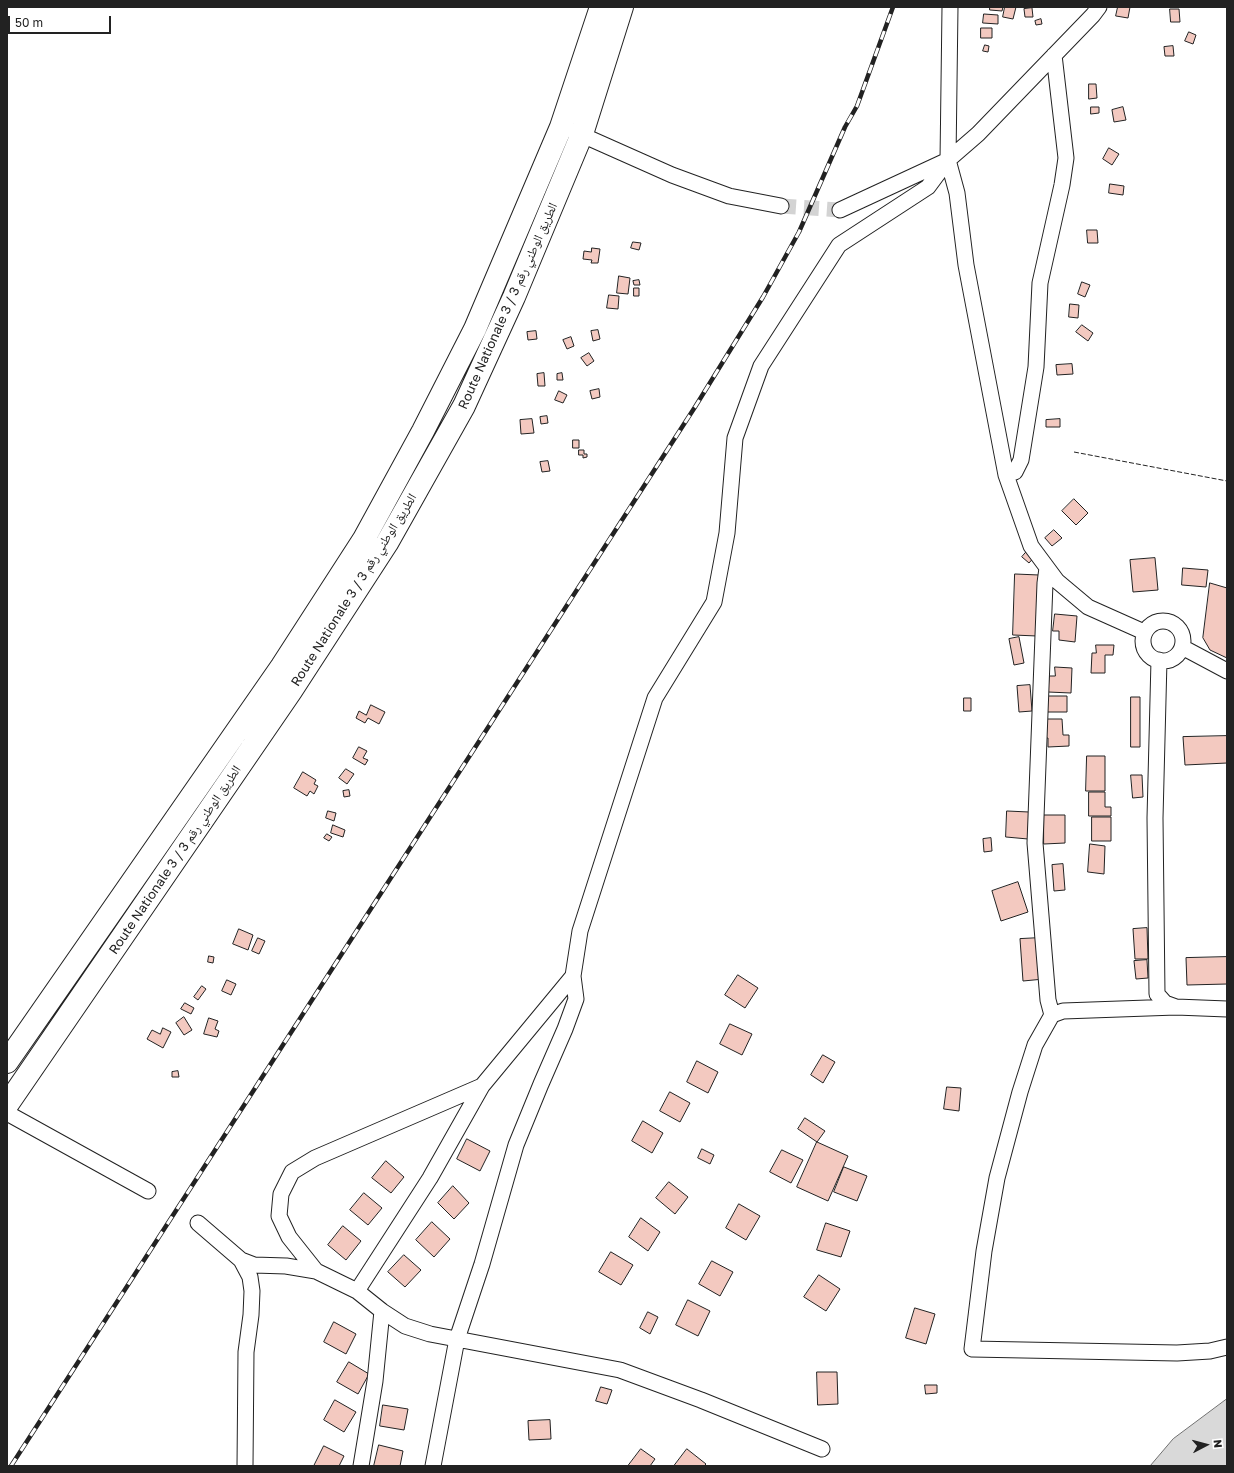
<!DOCTYPE html>
<meta charset="utf-8">
<style>
body{margin:0}
#map{position:relative;width:1234px;height:1473px;overflow:hidden;background:#fff;font-family:"Golos Text",sans-serif}
canvas{display:block}
.frame{position:absolute;inset:0;border:8px solid #222;pointer-events:none}
.north{position:absolute;left:1186px;top:1425px;width:40px;height:40px;-webkit-text-stroke:3px #fff;paint-order:stroke;rotate:84deg;font-size:11px;font-weight:700;line-height:16px;text-align:center;color:#222}
.north::after{content:'';display:block;margin:auto;width:14px;height:18px;background:#222;clip-path:polygon(50% 0,100% 100%,50% 72%,0 100%)}
.scale{position:absolute;left:8px;top:16px;width:103px;height:18px;box-sizing:border-box;border:2px solid #222;border-top:0;padding-left:5px;font-size:12px;line-height:14px;white-space:nowrap;color:#222;-webkit-text-stroke:3px #fff;paint-order:stroke}
</style>
<div id="map">
<canvas width="1234" height="1473"></canvas>
<div class="frame"></div>
<div class="north">N</div>
<div class="scale">50 m</div>
</div>
<script>
const ctx = document.querySelector('canvas').getContext('2d');
ctx.lineJoin = 'round';
function paint(path, color) { ctx.fillStyle = color; ctx.fill(path, 'evenodd'); }
function strokePath(path, color, width, dash) { ctx.strokeStyle = color; ctx.lineWidth = width; ctx.lineCap = dash ? 'butt' : 'round'; ctx.setLineDash(dash || []); ctx.stroke(path); }
function write(font, color, halo, rows, align = 'center') {
  ctx.font = font + ' "Golos Text","Noto Naskh Arabic",sans-serif'; ctx.lineWidth = 3; ctx.setLineDash([]); ctx.textBaseline = 'middle'; ctx.strokeStyle = halo; ctx.fillStyle = color; for (const [text, x, y, turn = 0] of rows) {
    ctx.save(); ctx.translate(x, y); ctx.rotate((+turn || 0) * Math.PI / 180); ctx.textAlign = isNaN(turn) ? turn : align; if (halo) ctx.strokeText(text, 0, 0); ctx.fillText(text, 0, 0); ctx.restore();
  }
}
const water = new Path2D(`
 M1227,1399V1466H1150L1173,1439Z`);
const building = new Path2D(`
 M990,7H1003L1002,11L990,10Z
 M1005,7H1016L1013,19L1003,17Z
 M1118,7H1130L1128,18L1116,16Z
 M1032,8L1033,17H1025L1024,9Z
 M1170,9H1179L1180,22H1171Z
 M984,14L998,15V24L983,23Z
 M1041,19L1042,24L1036,25L1035,21Z
 M981,28H992V38H981Z
 M1189,32L1196,35L1193,44L1185,41Z
 M985,45L989,46L988,52L983,51Z
 M1173,46L1174,56H1165L1164,47Z
 M1089,84H1096L1097,98L1089,99Z
 M1091,107H1099V113L1091,114Z
 M1123,107L1126,120L1114,122L1112,110Z
 M1109,148L1119,154L1112,165L1103,159Z
 M1110,184L1124,186L1123,195L1109,193Z
 M1087,230H1097L1098,243H1088Z
 M633,242L641,243L639,250L631,248Z
 M592,248L600,249L598,263H591L592,260L583,259L584,251L591,252Z
 M619,276L630,278L628,294L617,293Z
 M639,280L640,285H634L633,281Z
 M1082,282L1090,285L1085,297L1078,294Z
 M634,288H639V296H634Z
 M609,295L619,296L618,309L607,308Z
 M1070,304L1079,305L1078,318L1069,317Z
 M1082,325L1093,333L1088,341L1076,332Z
 M598,330L600,339L593,341L591,331Z
 M536,331L537,339L528,340L527,332Z
 M571,337L574,346L567,349L563,340Z
 M589,353L594,361L587,366L581,358Z
 M1072,364L1073,374L1057,375L1056,365Z
 M544,373L545,386H538L537,374Z
 M562,373L563,380H557V374Z
 M599,389L600,397L592,399L590,391Z
 M559,391L567,395L563,403L555,400Z
 M547,416L548,423L541,424L540,417Z
 M532,419L534,433L521,434L520,420Z
 M1060,419V427H1046V420Z
 M573,440H579V448H573Z
 M579,450H584V454H587V457L583,458V455H579Z
 M548,461L550,471L542,472L540,462Z
 M1074,499L1088,513L1076,525L1062,511Z
 M1054,530L1062,538L1052,546L1045,538Z
 M1029,549L1036,555L1029,563L1022,557Z
 M1155,558L1158,590L1133,592L1130,560Z
 M1183,568L1208,570L1206,587L1182,585Z
 M1015,574L1039,575L1037,636L1013,635Z
 M1210,583L1227,588V658L1210,650L1203,638Z
 M1055,614L1077,616L1075,642L1059,640V631H1053Z
 M1019,637L1024,663L1014,665L1009,639Z
 M1096,645H1114L1113,655H1105V673H1091L1092,653H1096Z
 M1055,667L1072,668L1071,693L1048,692L1049,676H1055Z
 M1030,685L1032,711L1019,712L1017,686Z
 M1047,696H1067V712H1047Z
 M1131,697H1140V747H1131Z
 M964,698H971V711H964Z
 M371,705L385,712L379,724L368,718L365,723L356,718L359,711L366,715Z
 M1045,719H1062L1063,735H1069V746L1048,747V738H1046Z
 M1227,736V763L1185,765L1183,737Z
 M359,747L367,751L363,758L368,760L365,765L353,758Z
 M1087,756H1105V791H1086Z
 M346,769L354,774L347,784L339,778Z
 M303,772L316,780L314,784L318,786L314,794L310,791L307,796L294,788Z
 M1131,775H1142L1143,797L1133,798Z
 M349,790L350,796L344,797L343,791Z
 M1089,792H1105V807H1111V816H1089Z
 M328,811L336,813L334,821L326,818Z
 M1007,811L1029,812L1028,839L1006,837Z
 M1044,815H1065V843L1044,844Z
 M1092,817H1111V841H1092Z
 M333,825L345,830L343,837L331,833Z
 M327,834L332,837L329,841L324,838Z
 M991,838L992,851L984,852L983,839Z
 M1090,844L1105,846L1104,874L1088,872Z
 M1063,864L1065,890L1054,891L1052,865Z
 M1018,882L1028,912L1001,921L992,891Z
 M1147,928L1148,959H1135L1133,929Z
 M239,929L253,935L248,950L233,944Z
 M258,938L265,941L259,954L252,951Z
 M1040,938L1044,979L1023,981L1020,939Z
 M209,956L214,957L213,963L208,962Z
 M1227,957V984L1187,985L1186,958Z
 M1147,960L1148,978L1136,979L1134,961Z
 M738,975L758,988L745,1008L725,995Z
 M227,980L236,984L231,995L222,991Z
 M202,986L206,989L198,1000L194,997Z
 M185,1003L194,1008L191,1014L181,1009Z
 M184,1017L192,1030L184,1035L176,1023Z
 M209,1018L218,1021L215,1029L219,1031L217,1037L204,1034Z
 M730,1024L752,1034L742,1055L720,1044Z
 M163,1028L171,1032L163,1048L147,1039L152,1030L160,1034Z
 M823,1055L835,1062L823,1083L811,1075Z
 M697,1061L718,1072L708,1093L687,1082Z
 M178,1071L179,1077H172V1072Z
 M947,1087L961,1088L959,1111L944,1109Z
 M670,1092L690,1103L680,1122L660,1111Z
 M805,1118L825,1131L817,1142L798,1129Z
 M643,1121L663,1133L652,1153L632,1141Z
 M467,1139L490,1151L480,1171L457,1159Z
 M817,1142L848,1156L828,1201L797,1187Z
 M702,1149L714,1155L710,1164L698,1158Z
 M782,1150L803,1160L791,1183L770,1172Z
 M386,1161L404,1177L391,1193L372,1178Z
 M844,1167L867,1176L857,1201L834,1192Z
 M669,1182L688,1197L675,1214L656,1198Z
 M453,1186L469,1203L454,1219L438,1203Z
 M364,1193L382,1208L368,1225L350,1210Z
 M739,1204L760,1216L746,1240L726,1228Z
 M641,1218L660,1232L648,1251L629,1237Z
 M432,1222L450,1239L434,1257L416,1240Z
 M826,1223L850,1231L841,1257L817,1250Z
 M343,1226L361,1241L346,1260L328,1245Z
 M611,1252L633,1265L621,1285L599,1272Z
 M404,1255L421,1270L405,1287L388,1272Z
 M712,1261L733,1272L720,1296L699,1284Z
 M819,1275L840,1289L826,1311L804,1297Z
 M688,1300L710,1311L698,1336L676,1325Z
 M915,1308L935,1314L926,1344L906,1338Z
 M648,1312L658,1317L650,1334L640,1328Z
 M334,1322L356,1334L346,1354L324,1342Z
 M349,1362L369,1374L358,1394L337,1382Z
 M817,1372H837L838,1404L818,1405Z
 M925,1385H937V1393L926,1394Z
 M601,1387L612,1390L607,1404L596,1401Z
 M335,1400L356,1412L344,1432L324,1420Z
 M383,1405L408,1409L404,1430L380,1426Z
 M550,1420L551,1439L529,1440L528,1421Z
 M379,1445L403,1451L400,1466H374Z
 M324,1446L344,1456L339,1466H314Z
 M641,1449L655,1459L650,1466H628Z
 M687,1449L706,1464L704,1466H674Z`);
const minorTunnel = new Path2D(`
 M781,206L840,210`);
const minor = new Path2D(`
 M573,131L672,175L729,196L781,206
 M948,160L957,193L966,265L1006,475L1031,546L1057,581L1088,607L1144,632
 M840,210L948,160L978,134L1093,15L1099,7
 M1006,475L1015,472L1021,460L1036,367L1040,283L1062,185L1066,158L1054,55
 M1047,568L1045,583L1035,843L1048,1000L1052,1015
 M1143 641a20 20 0 1 1 40 0a20 20 0 1 1-40 0Z
 M1182,647L1227,671
 M1159,660L1155,818L1157,994L1165,1003L1176,1007L1227,1009
 M1176,1007L1063,1011L1052,1015L1035,1045L1020,1092L997,1178L984,1251L972,1349L1177,1353L1210,1351L1227,1347
 M7,1113L148,1191
 M198,1223L241,1260L254,1265L286,1266L316,1271L357,1291L382,1311L405,1326L430,1334L620,1370L701,1400L822,1449
 M241,1260L250,1277L252,1291L251,1315L246,1352L245,1466
 M316,1271L289,1237L279,1216L281,1194L292,1172L315,1158L482,1086
 M357,1291L430,1178L482,1086L573,976
 M361,1466L375,1381L382,1311
 M433,1466L457,1339L482,1264L516,1145L541,1084L565,1029L576,999L573,976L580,931L655,698L714,602L727,533L735,438L761,366L839,245L928,187L948,160L950,7`);
const highway = new Path2D(`
 M7,1062L282,666L364,539L423,431L475,329L561,127L601,7
 M7,1105L291,691L387,543L464,406L514,297L582,134L622,7`);
const rail = new Path2D(`
 M11,1466L695,407L763,297L799,232L845,127L857,106L893,7`);
const fence = new Path2D(`
 M1074,452L1227,481`);
const streetNames = [
 ["Route Nationale 3 / الطريق الوطني رقم 3",508,306,-66],
 ["Route Nationale 3 / الطريق الوطني رقم 3",354,590,-58],
 ["Route Nationale 3 / الطريق الوطني رقم 3",175,860,-56]
];
paint(water, '#d9d9d9');
strokePath(water, '#6f6f6f', 1);
paint(building, '#f3c9c0');
strokePath(building, '#222', 1);
strokePath(minorTunnel, '#d3d3d3', 15, [15, 8]);
strokePath(minor, '#222', 17);
strokePath(highway, '#222', 24);
strokePath(minor, '#fff', 15);
strokePath(highway, '#fff', 22);
strokePath(rail, '#222', 4.5);
strokePath(rail, '#fff', 3, [9]);
strokePath(fence, '#222', 1, [5, 2]);
write('13px', '#222', '#fff', streetNames);
</script>
